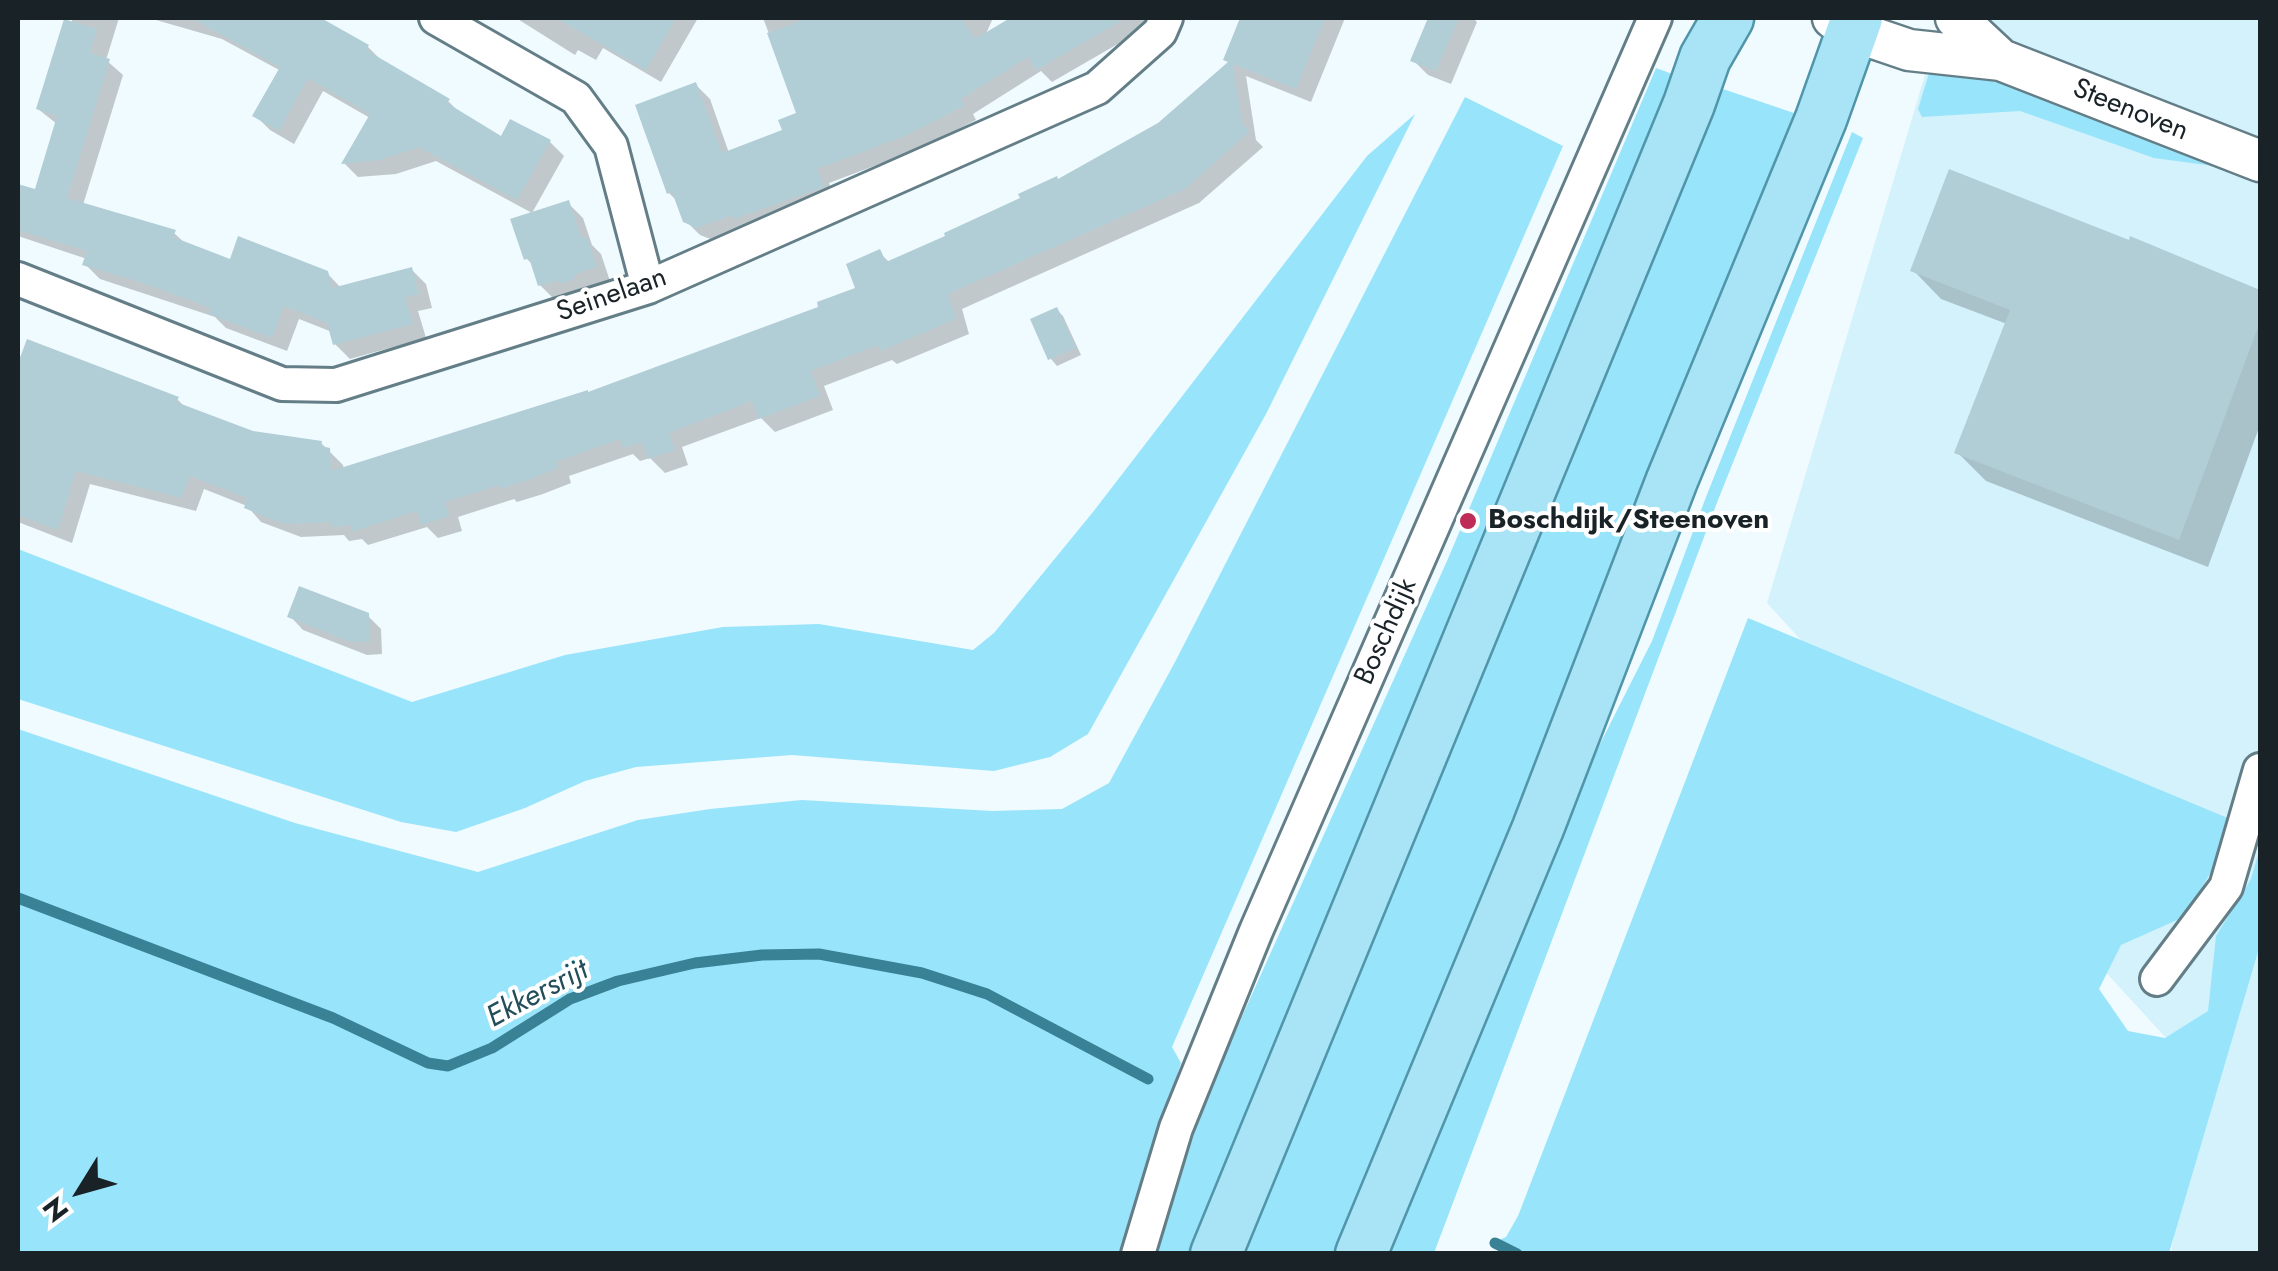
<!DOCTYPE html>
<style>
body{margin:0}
#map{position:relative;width:2278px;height:1271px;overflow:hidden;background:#f0fbff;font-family:Jost,sans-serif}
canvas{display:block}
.frame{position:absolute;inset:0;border:20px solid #192327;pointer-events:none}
.north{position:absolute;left:30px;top:1141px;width:100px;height:100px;-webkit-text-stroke:8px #fff;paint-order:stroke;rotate:233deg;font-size:28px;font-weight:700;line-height:40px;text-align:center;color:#192327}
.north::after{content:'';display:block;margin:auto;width:35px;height:45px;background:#192327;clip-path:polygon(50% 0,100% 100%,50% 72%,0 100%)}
</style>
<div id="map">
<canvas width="2278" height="1271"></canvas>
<div class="frame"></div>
<div class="north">N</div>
</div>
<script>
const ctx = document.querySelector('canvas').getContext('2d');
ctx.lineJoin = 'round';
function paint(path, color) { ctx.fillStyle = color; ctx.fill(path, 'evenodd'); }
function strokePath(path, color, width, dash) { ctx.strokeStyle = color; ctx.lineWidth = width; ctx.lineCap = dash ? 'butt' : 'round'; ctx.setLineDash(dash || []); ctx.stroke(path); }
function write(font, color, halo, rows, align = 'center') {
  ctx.font = font + ' Jost,sans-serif'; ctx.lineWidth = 8; ctx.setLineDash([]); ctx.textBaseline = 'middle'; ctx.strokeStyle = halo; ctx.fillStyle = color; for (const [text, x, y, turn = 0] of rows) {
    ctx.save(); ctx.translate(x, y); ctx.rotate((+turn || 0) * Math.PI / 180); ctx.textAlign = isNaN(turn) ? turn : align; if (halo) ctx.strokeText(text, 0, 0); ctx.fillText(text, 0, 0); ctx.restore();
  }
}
const built = new Path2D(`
 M1942,18H2260V1253H2171L2200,1075L1767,603Z`);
const green = new Path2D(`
 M1656,68L1675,75L1196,1253L1157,1254L1204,1101L1447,561Z
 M1930,70L1976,73L2214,166L2154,158L2020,111L1922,117L1918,109Z
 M1720,88L1794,113L1517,820L1443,989L1338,1253L1239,1254Z
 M1465,97L1563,146L1172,1047L1181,1063L1121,1253L18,1254V729L295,823L478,872L638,820L710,809L802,800L992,811L1062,809L1109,783L1175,662Z
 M1415,114L1266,414L1088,734L1050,757L994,771L792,755L636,767L585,781L525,808L456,832L401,822L18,699V549L412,702L565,655L723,627L819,624L973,650L994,633L1093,512L1367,156Z
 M1852,132L1863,138L1718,500L1434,1253L1381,1254L1552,839L1652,641L1706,497Z
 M1748,618L2230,819L2222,852L2186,916L2121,945L2099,989L2128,1031L2165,1038L2208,1011L2216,936L2251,879L2260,848V945L2169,1253L1523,1254L1497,1241L1506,1237L1518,1216Z`);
const shadow = new Path2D(`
 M73,18H119L106,60L123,75L83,205L174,233L187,245L231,262L327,273L341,288L411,269L426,284L432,308L418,311L426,338L350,359L335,344L332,332L299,319L287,351L226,328L215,317L100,279L85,264L87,259L18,236V187L37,192L57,124L38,109Z
 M149,18H314L368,47L382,61L448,101L462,115L501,139L550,142L564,156L532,213L436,161L396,174L358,177L344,163L370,118L323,91L294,144L270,130L255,115L281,71L222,39Z
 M516,18H698L661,82L603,48L596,60L578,50L575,55Z
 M763,18H993L985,36L1015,18L1024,25L1037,18H1147L1142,30L1052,82L1041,71L973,114L976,120L919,149L829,183L836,201L713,240L700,235L685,220L678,202L669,193L696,85L710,99L729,153L785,132L800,114Z
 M1243,18H1345L1311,102L1246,76L1256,140L1263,147L1199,203L962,309L969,334L897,364L892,360L824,386L833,410L775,432L761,418L682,447L688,465L665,473L650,458L640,461L633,454L569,476L571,483L543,494L517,502L514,499L458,517L462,531L438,538L427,527L368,545L362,539L349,541L344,535L301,537L261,522L247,506L204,489L196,511L90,484L72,543L18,522V356L177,399L187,409L252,433L321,443L343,465L344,469L587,393L821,308L859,290L879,252L890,263L1059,182L1159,125L1230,63L1226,59Z
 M1431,18H1473L1477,22L1451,84L1428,75L1413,60Z
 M568,203L583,218L592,245L601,254L610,281L555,300L540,285L535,267L526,258Z
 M2132,240L2260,292V425L2208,567L1986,481L1957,452L2007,324L1941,299L1913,270L2131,243Z
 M1057,310L1063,316L1081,355L1057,366L1051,359Z
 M367,615L381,629L382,654L367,655L303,630L290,616Z`);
const stream = new Path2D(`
 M18,898L333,1018L428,1063L448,1066L492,1048L570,999L618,981L695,963L762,955L819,954L922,973L987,994L1148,1079
 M1495,1243L1517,1254`);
const building = new Path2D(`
 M191,18H321L369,45L366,50L450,99L447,103L501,136L510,119L551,140L517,200L419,147L380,160L341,164L370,114L308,78L279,131L252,116L280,67Z
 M556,18H676L646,70Z
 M809,18H961L975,39L1010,18H1126L1036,70L1028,57L961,99L964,106L905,136L817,169L824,187L734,219L732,215L697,228L683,222L672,192L667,194L635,105L696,82L722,153L782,130L778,120L796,113L767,33Z
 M1240,18H1325L1296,89L1233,64L1242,123L1250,131L1185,189L948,294L956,319L881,351L878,345L811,371L820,396L759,419L752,401L669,433L675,450L648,459L642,442L623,448L620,439L556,462L558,468L528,480L500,489L499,485L445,502L449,516L421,525L417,511L351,532V525L332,527V522L284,524L244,508L247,498L190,476L181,498L76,471L58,530L18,515V363L27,339L179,397L176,402L253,431L322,441L321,446L330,448L331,471L588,390V392L818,307L817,302L855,288L846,264L880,249L886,262L945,236L944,233L1020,198L1018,194L1057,176L1058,179L1158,123L1228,62L1223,60Z
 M1428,18H1459L1436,71L1410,61Z
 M64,19L97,29L90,53L110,59L67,198L176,230L173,237L230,259L238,236L328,271L332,288L412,267L419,294L405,297L413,324L333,345L327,323L284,306L272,338L209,314L211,308L140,282L82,265L87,251L18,230V184L35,189L57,116L36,109Z
 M1949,169L2129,240L2130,236L2260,290V322L2179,540L1954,453L2010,310L1910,271Z
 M569,200L581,238L587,237L597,267L576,274L573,280L562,283L556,281L538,286L529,258L524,260L510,219Z
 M1057,307L1076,348L1048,360L1030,319Z
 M299,586L369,613L370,642H351L287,617Z`);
const minor = new Path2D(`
 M436,18L576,98L611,146L648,287
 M18,279L282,384L336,385L648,287L1097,88L1160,32L1166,18
 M2157,979L2226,887L2260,770
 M1138,1254L1176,1128L1256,931L1655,18`);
const tertiary = new Path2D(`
 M1833,18L1853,31L1909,50L2001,60L2260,161
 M1956,18L2001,60`);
const primary = new Path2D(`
 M1216,1254L1689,104L1705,58L1728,18
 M1361,1254L1538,828L1672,480L1821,119L1857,18`);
const markers = [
 [1468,521,10,"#bd2d57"]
];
const streetNames = [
 ["Steenoven",2130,111,22],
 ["Seinelaan",612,296,-19],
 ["Boschdijk",1387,632,-66]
];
const poiNames = [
 ["Boschdijk/Steenoven",1488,521]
];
const waterNames = [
 ["Ekkersrijt",538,995,-28]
];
paint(built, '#d4f2fc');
paint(green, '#98e4fb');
paint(shadow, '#0003');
strokePath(stream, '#398195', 11);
paint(building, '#b1cdd6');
strokePath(minor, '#647e87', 38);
strokePath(tertiary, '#647e87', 45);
strokePath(primary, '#5095a9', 55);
strokePath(minor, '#fff', 32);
strokePath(tertiary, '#fff', 40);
strokePath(primary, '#a8e4f5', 50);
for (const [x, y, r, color] of markers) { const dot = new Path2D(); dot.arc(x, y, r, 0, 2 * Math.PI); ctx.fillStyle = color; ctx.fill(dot); strokePath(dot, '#fff', 4); }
write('28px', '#192327', '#fff', streetNames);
write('bold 28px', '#192327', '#fff', poiNames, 'left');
write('italic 30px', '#224d59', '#fff', waterNames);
</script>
